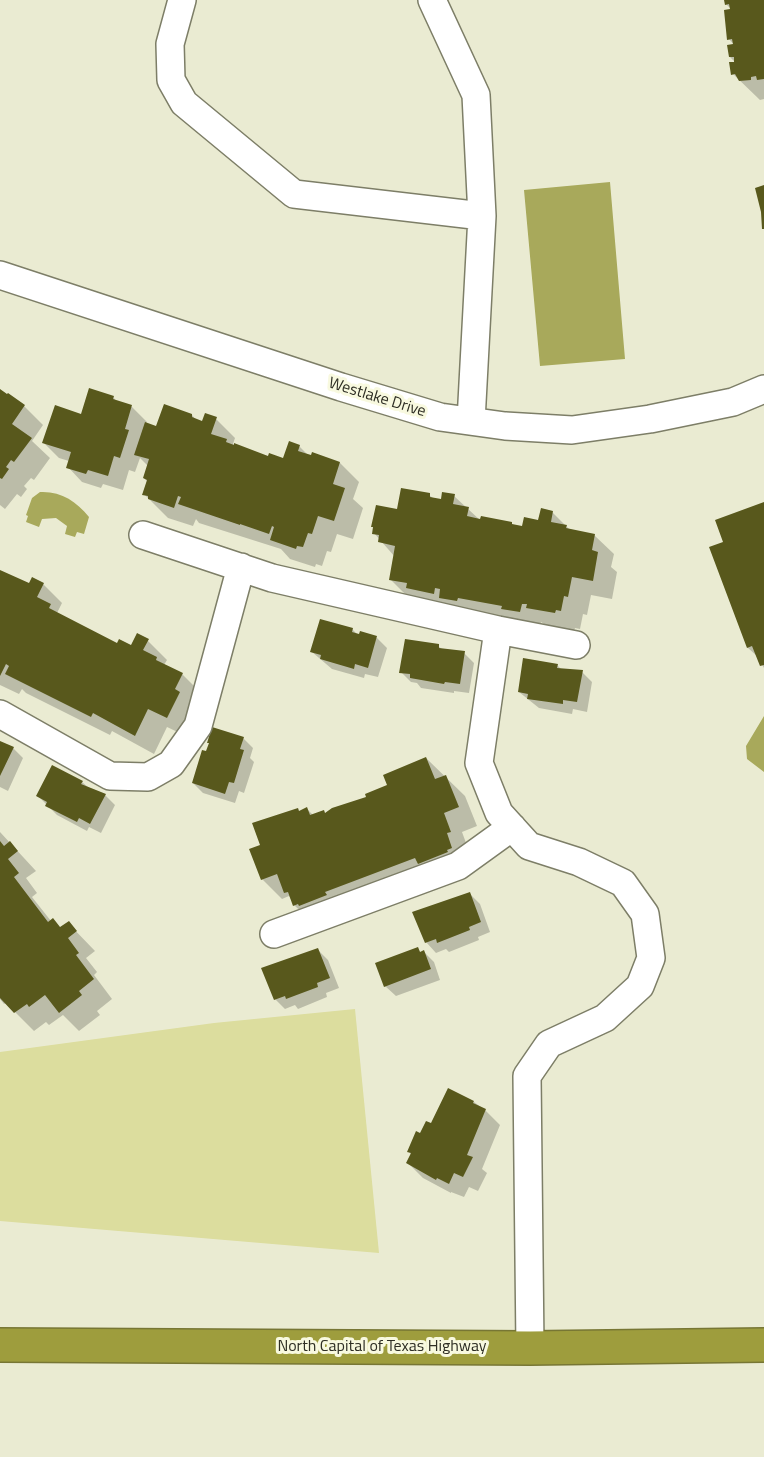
<!DOCTYPE html>
<style>
body{margin:0}
canvas{display:block;background:#eaebd2}
</style>
<canvas width="764" height="1457"></canvas>
<script>
const ctx = document.querySelector('canvas').getContext('2d');
ctx.lineJoin = 'round';
function paint(path, color) { ctx.fillStyle = color; ctx.fill(path, 'evenodd'); }
function strokePath(path, color, width, dash) { ctx.strokeStyle = color; ctx.lineWidth = width; ctx.lineCap = dash ? 'butt' : 'round'; ctx.setLineDash(dash || []); ctx.stroke(path); }
function write(font, color, halo, rows, align = 'center') {
  ctx.font = font + ' "Titillium Web",sans-serif'; ctx.lineWidth = 6; ctx.setLineDash([]); ctx.textBaseline = 'middle'; ctx.strokeStyle = halo; ctx.fillStyle = color; for (const [text, x, y, turn = 0] of rows) {
    ctx.save(); ctx.translate(x, y); ctx.rotate((+turn || 0) * Math.PI / 180); ctx.textAlign = isNaN(turn) ? turn : align; if (halo) ctx.strokeText(text, 0, 0); ctx.fillText(text, 0, 0); ctx.restore();
  }
}
const green = new Path2D(`
 M355,1009L379,1253L0,1221V1052L214,1023Z`);
const water = new Path2D(`
 M610,182L625,359L540,366L524,190Z
 M40,492C61,491 76,501 89,517L84,534L77,532L75,537L65,534L67,526L56,518L42,519L39,527L26,522L28,516L26,515L32,498Z
 M764,716V772L747,759L746,746Z`);
const shadow = new Path2D(`
 M726,0H764V99L760,100L733,74L736,63L730,57L735,46L729,39L733,11L726,4Z
 M0,392L24,406L43,425L32,441L50,458L34,480L31,478L24,486L27,489L21,497L17,494L5,509L0,505Z
 M113,397L118,403L132,407L147,422L146,424L157,428L192,415L196,420L203,422L216,419L235,438L233,444L269,458L284,459L299,446L310,457L340,463L359,482L353,499L363,508L353,539L337,534L331,552L327,551L322,566L316,564L315,567L290,559L281,549L199,523L196,519L193,526L168,518L144,494L148,482L144,478L148,466L140,458L135,472L129,470L123,490L103,484L101,488L82,482L68,467L69,461L59,458L44,443L82,416Z
 M429,495L434,499L442,501L454,496L481,521L523,528L540,522L552,512L571,531L594,535L614,554L611,567L617,572L612,599L591,595L587,615L583,614L580,629L575,628L574,631L547,626L541,622L539,631L410,599L390,579L395,557L374,533L398,511Z
 M764,503V668L758,657L748,648L711,548L725,542Z
 M0,572L30,585L43,584L62,603L57,613L118,645L132,647L148,641L167,660L164,665L182,674L201,693L186,736L167,727L154,754L112,731L110,735L26,693L22,689L19,694L0,685Z
 M352,629L358,635L361,633L377,638L387,648L378,677L365,674L364,678L332,669L312,652Z
 M438,646L443,650L464,653L474,663L469,693L454,691V693L421,688L417,683L411,682L401,672Z
 M557,665L562,670L582,672L592,682L587,712L573,709L572,714L539,708L519,692Z
 M243,738L253,748L250,758L254,762L244,793L239,791L235,803L203,793L193,783L207,753Z
 M0,744L13,748L23,758L8,791L0,787Z
 M426,758L465,796L477,826L462,832L469,851L314,924L294,905L289,896L282,899L262,879V846L300,812L307,809L313,815L325,814L368,798L389,786Z
 M82,782L89,788L105,795L115,805L101,833L89,827L87,831L57,815L38,796Z
 M0,832L36,871L26,878L37,893L32,897L51,921L61,928L68,923L95,951L86,958L97,972L94,975L112,999L97,1011L100,1015L79,1031L63,1015L49,1025L46,1022L34,1031L6,1003L4,1004L0,999Z
 M470,894L480,904L490,932L478,937L479,940L449,952L446,949L436,953L426,942Z
 M417,949L421,953L424,952L434,962L440,980L396,996L385,986Z
 M318,950L328,960L339,988L326,993L327,997L298,1009L295,1005L285,1009L275,999Z
 M474,1102L485,1110L500,1125L482,1169L487,1173L478,1191L469,1187L464,1197L451,1192V1193L423,1178L408,1163L412,1155L408,1151L421,1135L432,1125Z`);
const building = new Path2D(`
 M724,0H764V79L757,80L756,76L751,77V80L739,81L735,74L731,75L729,62H734V57H729L727,45L733,44L732,39L727,40L724,10L730,9L729,4L725,5Z
 M764,185V229H762L761,212L755,188Z
 M89,388L114,396L113,399L132,405L125,429L129,430L120,458L114,456L108,476L88,470L86,474L66,468L71,452L42,443L55,405L81,414Z
 M0,389L7,394L8,393L25,405L12,424L32,438L14,462L11,460L6,467L9,469L2,479L0,478Z
 M164,404L192,414V417L202,421L205,413L217,417L211,434L227,439L226,442L234,445V443L268,456L269,453L283,458L289,441L300,445L298,451L311,455L312,452L340,462L333,484L345,488L334,521L318,516L312,534L308,533L303,547L297,546L296,549L270,540L274,527L272,526L269,534L240,524V525L178,504L181,497L178,496L174,508L148,499V496L142,495L147,480L143,478L149,459L134,455L145,422L156,426Z
 M401,488L430,493V497L441,499L442,492L455,494L453,504L469,507L467,516L480,519L481,516L512,522V524L522,526L524,517L538,520L541,508L553,511L551,522L567,525L566,528L595,534L592,550L598,552L593,581L572,577L568,597L564,596L561,611L556,610L555,613L526,608L527,604H522L520,612L501,609L502,606L458,598L457,601L439,598L440,589L435,588L434,594L406,588L407,583L389,580L395,546L378,542L379,535L372,534L373,527H371L376,505L397,509Z
 M764,502V665L760,666L752,646L747,648L709,547L723,542L715,520Z
 M0,570L29,583L32,577L44,583L37,597L51,604L49,608L117,643L119,639L131,645L137,633L149,639L143,650L157,657L156,660L183,673L175,689L180,692L167,718L148,709L135,736L93,713L91,717L5,674L9,666L6,664L0,676Z
 M320,619L353,628L352,632L359,634L360,631L377,636L368,668L355,664L354,669L320,659L321,655L310,652Z
 M405,639L439,644V648L465,651L460,684L445,682L444,684L410,678V674L399,673Z
 M523,658L558,664L557,668L583,670L577,702L563,700V704L527,699L528,694L518,692Z
 M212,727L244,737L240,749L244,750L234,783L229,782L225,794L192,783L202,750L206,751L209,743H207Z
 M0,741L14,747L0,776Z
 M426,757L435,779L446,775L459,807L444,813L451,832L447,833L452,848L447,850L448,852L418,864L415,858L325,892L327,895L299,906L298,904L293,906L288,892L284,893L277,874L261,880L249,849L260,845L252,823L298,808L299,811L307,807L310,815L324,810L325,813L332,808L366,797L365,794L387,785L383,775Z
 M52,765L83,781L81,784L106,794L90,824L79,818L77,822L45,806L47,802L36,796Z
 M0,841L4,846L10,841L18,851L8,859L19,873L14,877L48,922L53,918L60,927L69,921L77,931L68,938L79,953L76,955L94,979L79,991L82,995L59,1013L45,995L29,1007L27,1004L14,1013L0,998Z
 M470,892L481,922L469,927L470,930L437,943L436,939L425,943L412,912Z
 M418,947L420,952L424,950L431,969L384,987L375,963Z
 M318,948L330,978L317,983L318,987L286,999L285,996L274,1000L261,968Z
 M448,1088L474,1101L473,1103L486,1109L467,1155L473,1157L463,1177L454,1173L449,1184L437,1178L436,1180L406,1163L411,1153L407,1152L416,1131L420,1133L426,1121L431,1123Z`);
const minor = new Path2D(`
 M182,0L170,44L171,80L184,103L294,194L482,216
 M432,0L476,95L482,216L471,421
 M0,275L341,387L440,417L505,426L572,430L650,419L733,402L764,389
 M143,535L272,578L498,630L576,645
 M498,630L479,763L499,813L529,846L579,862L623,883L645,914L651,958L640,986L605,1018L549,1044L527,1076L530,1348
 M0,714L110,776L148,777L171,764L198,726L241,567
 M274,934L458,866L512,827`);
const highway = new Path2D(`
 M0,1345L530,1348L764,1345`);
const streetNames = [
 ["Westlake Drive",377,398,17],
 ["North Capital of Texas Highway",382,1347]
];
paint(green, '#dcdd9e');
paint(water, '#a8a95b');
paint(shadow, '#0003');
paint(building, '#58581c');
strokePath(minor, '#7d7e67', 30);
strokePath(highway, '#777634', 36);
strokePath(minor, '#fff', 27);
strokePath(highway, '#9e9d3d', 33);
write('16px', '#2e2e24', '#f8f9df', streetNames);
</script>
